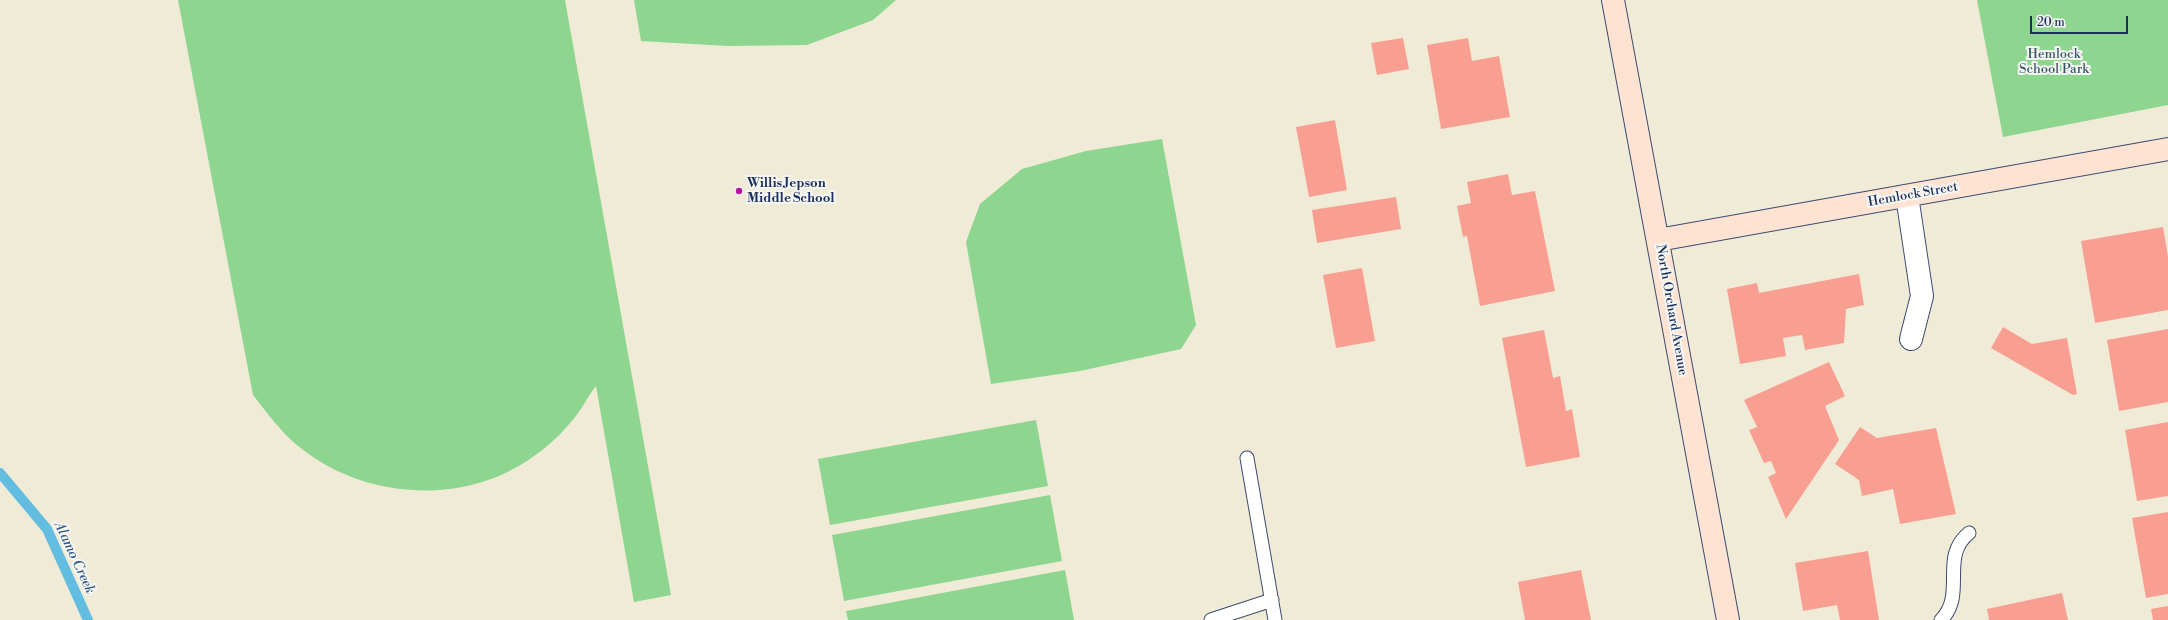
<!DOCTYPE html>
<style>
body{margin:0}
#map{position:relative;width:2168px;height:620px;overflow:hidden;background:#efebd7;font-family:"Libre Bodoni",serif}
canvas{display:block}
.scale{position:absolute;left:2030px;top:16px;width:98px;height:18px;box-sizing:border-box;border:2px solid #1b2f5e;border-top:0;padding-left:5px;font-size:12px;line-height:14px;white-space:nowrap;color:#1b2f5e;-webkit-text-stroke:3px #f6f6f2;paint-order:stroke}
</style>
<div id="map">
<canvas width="2168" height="620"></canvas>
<div class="scale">20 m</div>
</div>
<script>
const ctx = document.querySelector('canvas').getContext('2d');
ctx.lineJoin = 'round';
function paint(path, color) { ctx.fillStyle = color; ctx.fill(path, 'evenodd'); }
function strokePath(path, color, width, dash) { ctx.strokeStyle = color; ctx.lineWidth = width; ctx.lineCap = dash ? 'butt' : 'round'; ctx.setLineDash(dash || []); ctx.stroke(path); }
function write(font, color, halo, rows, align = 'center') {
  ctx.font = font + ' "Libre Bodoni",serif'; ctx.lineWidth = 4; ctx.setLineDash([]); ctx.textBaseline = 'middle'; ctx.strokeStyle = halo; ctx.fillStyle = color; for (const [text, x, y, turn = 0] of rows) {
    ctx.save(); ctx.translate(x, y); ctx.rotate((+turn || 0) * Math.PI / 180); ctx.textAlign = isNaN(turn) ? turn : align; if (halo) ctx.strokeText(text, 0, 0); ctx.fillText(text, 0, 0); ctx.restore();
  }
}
const green = new Path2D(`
 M178,0H565L671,595L634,602L596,386C590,393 586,401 581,409C569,426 552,444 534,456C466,506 367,500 302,449C282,434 268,414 253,395Z
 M634,0H896L873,20L807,45L728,46L641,41Z
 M1977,0H2168V105L2003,137Z
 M1162,139L1196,325L1181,349L1080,371L991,384L966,242L980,204L1022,169L1086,151Z
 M1036,420L1048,486L830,525L818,459Z
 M1050,495L1062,561L844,601L832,535Z
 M1065,570L1074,620H848L846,611Z`);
const stream = new Path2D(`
 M0,473L47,529L88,620`);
const building = new Path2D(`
 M1403,38L1409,69L1377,75L1371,43Z
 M1468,38L1472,61L1499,56L1510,117L1441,129L1427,45Z
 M1335,120L1347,190L1309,197L1296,127Z
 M1508,174L1512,195L1535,191L1555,291L1480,306L1467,236L1463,237L1457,206L1471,203L1467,182Z
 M1396,197L1401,229L1317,243L1312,210Z
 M2163,227L2168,256V310L2095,323L2081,241Z
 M1362,268L1375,341L1336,348L1323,275Z
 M1859,274L1864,305L1846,309L1844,343L1805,350L1802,335L1783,338L1786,356L1740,364L1727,289L1757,283L1759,293Z
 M2003,327L2032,344L2067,338L2077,394L2073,395L1991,348Z
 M2168,329V402L2119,411L2107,340Z
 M1544,330L1553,378L1560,376L1566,411L1572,409L1580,457L1526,467L1502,338Z
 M1829,362L1845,396L1825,406L1839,440L1786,519L1768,477L1776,473L1771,461L1764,463L1749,430L1757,427L1744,400Z
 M2168,422V496L2137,501L2125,430Z
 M1860,427L1877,438L1936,428L1956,514L1900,524L1893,489L1862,496L1859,480L1835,464Z
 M2168,512V594L2146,598L2132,518Z
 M1868,551L1879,620H1840L1837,605L1803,611L1795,563Z
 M1581,570L1591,620H1525L1518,582Z
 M2062,593L2068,620H1989L1987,609Z
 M2168,606V620H2153L2151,609Z`);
const lane = new Path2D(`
 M1247,458L1275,620
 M1211,620L1272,600
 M1941,620C1967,594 1939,557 1969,533`);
const street = new Path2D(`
 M1907,196L1922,296L1911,339`);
const secondary = new Path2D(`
 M1613,0L1728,620
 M1658,240L2168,149`);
const markers = [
 [739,191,4,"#b5179e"]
];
const parkNames = [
 ["Hemlock",2054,55],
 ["School Park",2054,70]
];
const poiNames = [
 ["Willis Jepson",747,184],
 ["Middle School",747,199]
];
const streetNames = [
 ["Hemlock Street",1913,195,-10],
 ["North Orchard Avenue",1671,310,80]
];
const waterNames = [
 ["Alamo Creek",74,558,65]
];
paint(green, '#8ed58f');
strokePath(stream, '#62bde0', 10);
paint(building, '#f89f92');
strokePath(lane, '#3b4b70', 15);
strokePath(street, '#3b4b70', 24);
strokePath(secondary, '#3b4b70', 24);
strokePath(lane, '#fff', 13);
strokePath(street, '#fff', 22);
strokePath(secondary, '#fee3d2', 22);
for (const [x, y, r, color] of markers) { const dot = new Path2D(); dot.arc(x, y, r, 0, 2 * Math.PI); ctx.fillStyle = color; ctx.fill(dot); strokePath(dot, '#f6f6f2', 1.5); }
write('13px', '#38586a', '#f6f6f2', parkNames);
write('bold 13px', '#1b2f5e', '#f6f6f2', poiNames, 'left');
write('13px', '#1b2f5e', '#f6f6f2', streetNames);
write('italic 14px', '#305a85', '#f6f6f2', waterNames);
</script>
